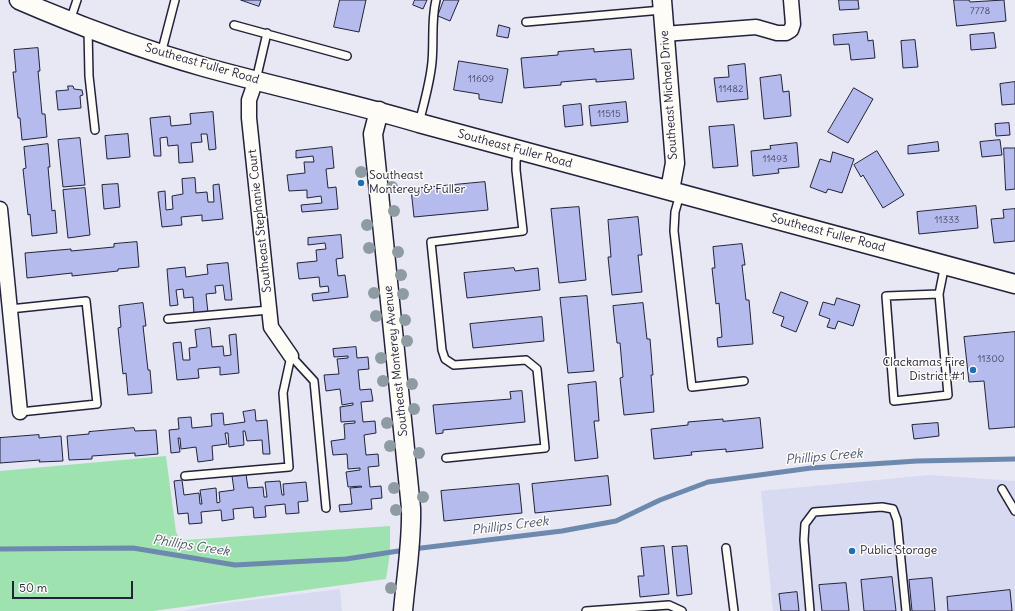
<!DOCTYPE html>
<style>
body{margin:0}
#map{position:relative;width:1015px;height:611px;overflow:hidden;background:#e7e8f4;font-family:Delius,sans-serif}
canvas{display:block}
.scale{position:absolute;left:12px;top:581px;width:121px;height:18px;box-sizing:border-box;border:2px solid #22223b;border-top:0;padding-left:5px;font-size:12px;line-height:14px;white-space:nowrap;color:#22223b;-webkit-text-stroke:3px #fdfcf7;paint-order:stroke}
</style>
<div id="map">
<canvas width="1015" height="611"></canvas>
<div class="scale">50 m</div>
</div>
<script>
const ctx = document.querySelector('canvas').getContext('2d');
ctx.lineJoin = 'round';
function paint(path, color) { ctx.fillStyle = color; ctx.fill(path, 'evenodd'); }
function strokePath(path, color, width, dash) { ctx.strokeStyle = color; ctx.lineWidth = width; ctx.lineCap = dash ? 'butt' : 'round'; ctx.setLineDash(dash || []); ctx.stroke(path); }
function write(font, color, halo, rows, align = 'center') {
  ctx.font = font + ' Delius,sans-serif'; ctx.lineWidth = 3; ctx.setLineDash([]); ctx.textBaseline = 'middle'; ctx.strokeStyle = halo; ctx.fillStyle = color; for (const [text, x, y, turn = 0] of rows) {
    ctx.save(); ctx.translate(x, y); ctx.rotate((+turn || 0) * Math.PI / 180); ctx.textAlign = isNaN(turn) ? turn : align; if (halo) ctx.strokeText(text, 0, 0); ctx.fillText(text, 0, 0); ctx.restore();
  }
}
const built = new Path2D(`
 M930,475L1015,481V611H773L761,491Z
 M340,589L342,611H183L211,605Z`);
const green = new Path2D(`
 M166,456L176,532L179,538L185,540L390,526V553L386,579L153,611H0V471Z`);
const stream = new Path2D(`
 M0,549L133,548L235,565L346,559L405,550
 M413,549L562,531L616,521L660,500L708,482L811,468L917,461L1015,459`);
const building = new Path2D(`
 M241,0H261L259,6Z
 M340,0H366L359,32L334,27Z
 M415,0H427L423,9L413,5Z
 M444,0H459L450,21L438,16Z
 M839,0H858L859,9L840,10Z
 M954,0H969L970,2L1004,0L1006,21L957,26Z
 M499,25L510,28L508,38L497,36Z
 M867,32L868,41L873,40L875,58L851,60L849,44L834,45L833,35Z
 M994,33L996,48L971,50L970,35Z
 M915,40L918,67L903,68L901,41Z
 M38,48L40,71H38L42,114H45L47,137L22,140L20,118H18L13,72H16L14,50Z
 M594,49V52L631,49L634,79L596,82V79L561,82V85L524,88L521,58L558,55V52Z
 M459,61L508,69L502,103L479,99V94L454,90Z
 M745,64L748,99L717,102L714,78L729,77L728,66Z
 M781,75L783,92L789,91L791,116L764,119L760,78Z
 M1015,82V104L1002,105L1000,84Z
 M68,86H73L74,89L82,90L83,95L80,96L81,108L58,110L56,91L68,90Z
 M854,88L873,99L848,143L828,132Z
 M626,102L628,122L591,126L589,106Z
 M581,104L583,125L565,127L563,106Z
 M213,112L216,149L209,150L207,134H201L202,142L191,143L193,162L179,163L178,145L168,146L167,137L160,138L161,156H154L150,118L170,116L171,126L191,124L190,114Z
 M1009,123L1010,135L996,136L995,124Z
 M734,125L738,166L713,168L709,127Z
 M128,134L130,157L107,159L105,136Z
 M80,138L85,185L63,187L58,140Z
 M1000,140L1002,155L982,157L980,142Z
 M938,142L939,151L908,154V146Z
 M797,143L799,167L778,169L779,173L753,176L751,151L771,149L770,146Z
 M48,144L50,167H48L52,211L55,210L57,233L32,236L30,214L28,215L23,169L26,168L24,147Z
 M332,147L334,168L326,169L328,188L336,187L338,209L302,212L301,205L322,203L321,196L307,198V190L289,191L287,175L305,173L304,162H314L313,156L296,158V151Z
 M1004,148H1015V189L1006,190Z
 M877,151L904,195L883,208L863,175L861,177L854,165Z
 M833,152L854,159L842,193L828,189L826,193L810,187L820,159L830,162Z
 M195,178L196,193L207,192L208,202H214L213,185L219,184L223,219L202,221V215L181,217L182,225L162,227L158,192L165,191L166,210L173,209L172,196L183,194L182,179Z
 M485,182L488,210L414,217L411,189Z
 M118,184L120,207L104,209L102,185Z
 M85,188L90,235L68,238L63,190Z
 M976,206L978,228L919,234L917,212Z
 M579,207L586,280L559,283L551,209Z
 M1015,209V241L994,243L991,219L1004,218L1003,210Z
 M638,217L642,255H638L642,292L612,295L608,257H611L608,220Z
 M341,235L343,258L336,259L338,276L345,275L348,297L313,301L312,294L329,292L328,286L320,287L319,277L299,279L297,263L317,261L316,250L326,249L325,243L308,245V238Z
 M137,242L139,267L118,269V271L72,276V273L27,278L25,253L71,249V251L114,247V244Z
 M742,244L745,265H742L746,300H749L753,344L718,347L717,338L722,337L719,303L716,304L712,268H715L713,247Z
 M228,263L232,300H225L223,285L215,286L216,293L206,294L208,313L194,314L193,297L184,298L183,289L176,290L178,305L170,306L167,269L185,267L186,277L208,274L207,265Z
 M514,268L515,271L538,268L540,290L467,298L464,273Z
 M781,292L808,302L796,332L781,326L784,317L773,313Z
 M587,296L594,371L568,373L560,298Z
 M837,298L860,305L853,326L838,321L835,329L827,327L830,319L819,315L823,302L834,305Z
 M143,303L146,326H143L148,370H150L152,393L128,395L126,373L123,374L118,328L121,327L119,306Z
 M643,303L647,339H650L653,375H651L654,412L624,415L620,378L623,377L620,343H617L613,306Z
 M542,317L544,341L473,348L470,324Z
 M210,328L212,347L223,346L224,356L231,355L229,335L236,334L239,373L220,375V367L198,369L199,378L177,380L173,343L181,342L183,360H190L189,348L197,347L195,330Z
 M1015,332V427L989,429L984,381L969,382L964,337Z
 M356,347L357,358L368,357L369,369L358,370L360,390L371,389L373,401L361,402L363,422L375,421L376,433L364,435L366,455L378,454L379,466L368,467L370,487L381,486L382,498L371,499L372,509L340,512L339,505L352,504L350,488L362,487L361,486L348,487L346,472L360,470V468L348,469L347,454L333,455L331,441L345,439L344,424L355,423V421L341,422L340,407L353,405V403L342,405L340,389L326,391L324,375L339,374L337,359L348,358V356L334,357L333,349Z
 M596,382L599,421H594L598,458L575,461L568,385Z
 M522,391L525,422L443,430V433L436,434L433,405L511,399L510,392Z
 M255,410L256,421L267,420L270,454H263L262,440L247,441L245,431H243L244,445L229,447L228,433H225L227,444L212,446L213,460L198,462L196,447L181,449L180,438H178L180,452L171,453L169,430L179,429L178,418L191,417L192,428L212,426L211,414L223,413L224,425L245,422L243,412Z
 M760,418L763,448L726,452V449L691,452L692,455L654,459L651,429L688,425V422L723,419V421Z
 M938,423L939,436L914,439L912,425Z
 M134,428L135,431L156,430L158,454L135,456V453L92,456V459L69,460L67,436L89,434V432Z
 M39,435V438L61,436L63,461L39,462L40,460L0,463V438Z
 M246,474L248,488L263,487L264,497H267L265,482L280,481L282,495H284L283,484L306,482L308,501L298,502L299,513L286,514L285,504L265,506L266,517L254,518L253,507L233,509L234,519L222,521L221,510L201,512L202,523L189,524L188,513L178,514L174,481L182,480L184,495L199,493L200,504H202L200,490L216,488L217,503L220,502L219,492L234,490L232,476Z
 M608,476L611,505L535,513L532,484Z
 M519,484L522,513L444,521L441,491Z
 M664,546L669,594L640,597L638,576H644L641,548Z
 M687,546L692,594L677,596L672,547Z
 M892,577L896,611H864L861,580Z
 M932,578L935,611H912L909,580Z
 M846,583L849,611H822L819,585Z
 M1010,590L1012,611H948L947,597Z
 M797,592L799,611H781L779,594Z`);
const service = new Path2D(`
 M70,21L77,0
 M526,22L662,10
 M234,25L347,56
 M88,29L89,76L95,130
 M161,54L175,0
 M256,80L267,33
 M419,123C424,103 430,83 432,62C434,41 431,20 436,0
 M680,194L675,212L674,231L692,387L744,381
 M939,294L886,296L894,401L948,395L939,294L945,264
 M10,309L86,301L97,404L20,412
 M168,319L269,310
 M291,356L314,381L326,508
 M446,458L545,448L537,369L526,360L454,365L445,359L442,350L431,242L523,231L516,170V161L519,150
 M185,476L289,467L283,393L291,356
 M1002,489L1015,511
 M726,548L734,611
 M586,611L669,605L682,611
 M810,611L804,540L805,524L814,512L882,507L893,509L897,520L906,611`);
const minor = new Path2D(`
 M664,34L756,27L777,33H786L791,30L793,24L791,0
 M256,80L249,100V118L271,327L291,356
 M0,209L20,412`);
const tertiary = new Path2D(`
 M19,0C79,26 141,49 204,67C276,87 348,102 419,123L1015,284
 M662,0L675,163L670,190
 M379,111L373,134L411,508C412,544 406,576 403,611`);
const trees = [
 [361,172],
 [392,187],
 [394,211],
 [367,225],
 [369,248],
 [398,252],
 [401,275],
 [374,293],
 [403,294],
 [376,316],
 [405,320],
 [407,341],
 [381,358],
 [383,381],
 [412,384],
 [414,409],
 [387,423],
 [390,446],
 [419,453],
 [394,488],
 [423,497],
 [396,510],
 [391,588]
];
const markers = [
 [361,183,4,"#1f6fb2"],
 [973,370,4,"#1f6fb2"],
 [852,551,4,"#1f6fb2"]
];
const numberNames = [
 ["7778",980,11],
 ["11609",481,79],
 ["11482",731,89],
 ["11515",609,114],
 ["11493",775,159],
 ["11333",947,220],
 ["11300",991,359]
];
const streetNames = [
 ["Southeast Fuller Road",202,64,16],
 ["Southeast Michael Drive",669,95,-94],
 ["Southeast Fuller Road",515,149,15],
 ["Southeast Stephanie Court",260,221,-96],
 ["Southeast Fuller Road",828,233,15],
 ["Southeast Monterey Avenue",396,361,-96]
];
const poiNames = [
 ["Southeast",369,176],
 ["Monterey & Fuller",369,190],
 ["Clackamas Fire",965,363,"right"],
 ["District #1",965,377,"right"],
 ["Public Storage",860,551]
];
const waterNames = [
 ["Phillips Creek",824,457,-5],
 ["Phillips Creek",510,526,-7],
 ["Phillips Creek",191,546,9]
];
paint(built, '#d8daf2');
paint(green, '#9ee3af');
strokePath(stream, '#6e89ae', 5);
paint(building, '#b5bbec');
strokePath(building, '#22223b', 1);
strokePath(service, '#22223b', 10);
strokePath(minor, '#22223b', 17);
strokePath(tertiary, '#22223b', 21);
strokePath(service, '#fdfcf7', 7);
strokePath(minor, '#fdfcf7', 14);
strokePath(tertiary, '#fdfcf7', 18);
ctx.fillStyle = '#8f9ba2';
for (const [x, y] of trees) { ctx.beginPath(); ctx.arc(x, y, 6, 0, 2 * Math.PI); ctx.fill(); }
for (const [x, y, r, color] of markers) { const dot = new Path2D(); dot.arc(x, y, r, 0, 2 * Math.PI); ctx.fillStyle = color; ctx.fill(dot); strokePath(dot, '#fdfcf7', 1.5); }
write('10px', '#474867', null, numberNames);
write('12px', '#22223b', '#fdfcf7', streetNames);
write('12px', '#22223b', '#fdfcf7', poiNames, 'left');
write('italic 13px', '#485575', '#fdfcf7', waterNames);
</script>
